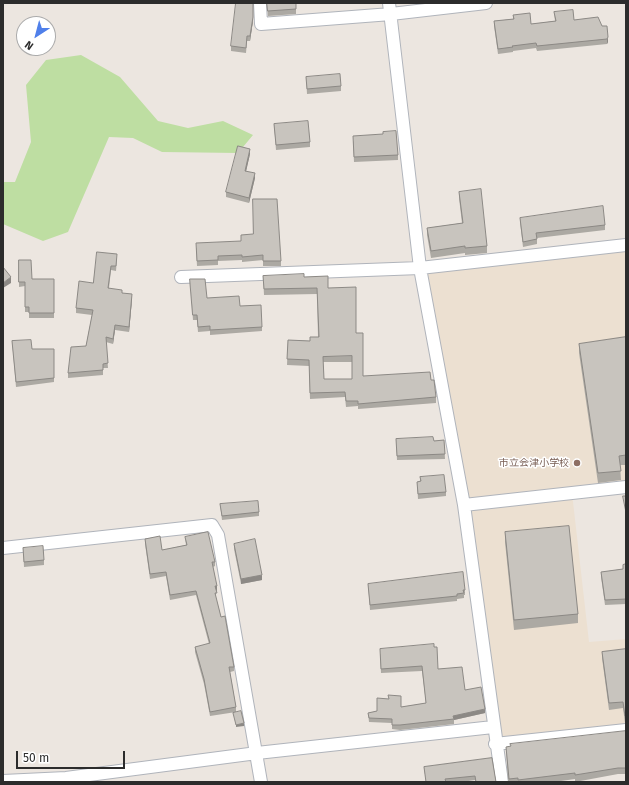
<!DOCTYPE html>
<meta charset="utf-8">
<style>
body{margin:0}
#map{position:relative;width:629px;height:785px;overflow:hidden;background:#ece6e0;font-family:"Fira Sans",sans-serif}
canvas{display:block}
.frame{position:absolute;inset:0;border:4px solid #2c2c2c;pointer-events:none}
.north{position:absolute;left:16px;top:16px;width:40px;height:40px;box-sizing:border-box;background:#fff;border:1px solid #ababab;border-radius:50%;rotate:216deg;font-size:11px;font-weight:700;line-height:16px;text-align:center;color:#2c2c2c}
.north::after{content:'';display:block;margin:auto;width:14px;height:18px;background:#5080ea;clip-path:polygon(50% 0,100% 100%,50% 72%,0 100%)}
.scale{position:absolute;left:16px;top:751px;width:109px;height:18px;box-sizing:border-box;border:2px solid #2c2c2c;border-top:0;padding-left:5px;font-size:12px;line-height:14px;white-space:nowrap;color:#2c2c2c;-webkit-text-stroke:3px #fff;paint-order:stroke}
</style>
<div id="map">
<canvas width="629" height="785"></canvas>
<div class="frame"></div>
<div class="north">N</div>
<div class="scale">50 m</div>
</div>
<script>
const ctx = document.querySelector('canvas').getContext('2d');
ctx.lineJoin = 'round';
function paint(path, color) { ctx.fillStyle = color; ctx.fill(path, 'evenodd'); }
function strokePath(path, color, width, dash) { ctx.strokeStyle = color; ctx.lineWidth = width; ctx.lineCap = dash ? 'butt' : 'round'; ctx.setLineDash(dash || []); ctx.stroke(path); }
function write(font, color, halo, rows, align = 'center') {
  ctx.font = font + ' "Fira Sans","Noto Sans JP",sans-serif'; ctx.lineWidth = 3; ctx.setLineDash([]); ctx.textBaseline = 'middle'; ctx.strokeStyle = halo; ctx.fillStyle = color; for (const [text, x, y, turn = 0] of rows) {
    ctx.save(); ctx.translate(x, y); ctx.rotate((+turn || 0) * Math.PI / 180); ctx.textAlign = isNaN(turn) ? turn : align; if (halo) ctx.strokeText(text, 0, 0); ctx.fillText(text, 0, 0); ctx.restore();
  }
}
const education = new Path2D(`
 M626,245V487L572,493L589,642L626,639V727L497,741L420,268Z`);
const green = new Path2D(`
 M81,55L120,77L158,121L188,128L223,121L253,135L238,153L162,152L133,138L109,137L68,232L43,241L3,224V182H15L31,142L26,85L46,60Z`);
const minor = new Path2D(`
 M260,3L261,24L391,14L486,3
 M389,3L420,268L464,505L502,782
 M181,277L420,268L626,245
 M464,505L626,487
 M3,548L212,525L218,535L261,782
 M495,744L626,730
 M3,781L66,778L257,753L493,727`);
const wall = new Path2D(`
 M267,3H296V14L268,16Z
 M554,12L574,20L602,26L608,42L607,44L537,51L536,48L513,51V52L498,54L494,26V21L513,19V15L531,24L555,21Z
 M253,21L250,41H247L246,53L231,51V46Z
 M306,77L341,86V91L307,94Z
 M274,124L310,142V147L276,150Z
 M353,141L398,155V160L354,162Z
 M250,154L246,171L255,178L249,203L226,197V192Z
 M459,192L487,246V253L465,255V253L431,258L427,235V228L462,223L459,198Z
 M520,218L605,225V230L537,238V244L523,247L520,222Z
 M241,235L281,261V266H263V260L242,262V260L218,261V265L197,266L196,248L241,241Z
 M117,258L116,271L111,270L109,288L122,293L132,299L129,332L115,330L113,344L106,342L108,368H103V375L68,378V373L86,346L92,315L76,313V308L93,283Z
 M19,260L32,279H54V318H29V312H25V286L19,287Z
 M263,276L304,277L328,288L356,333L363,376L431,380L436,397V403L358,409V406L346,407L345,397L310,399L309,366L287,365L288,340L310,341L318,337L317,294L264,295ZM323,362H352V379H324Z
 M190,279L207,298L240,306L262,327V331L210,335V331L198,332L197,320H193Z
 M626,337V465H620L621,480L598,483L579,353V344Z
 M12,341L32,349H54V382L16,387Z
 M396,439L434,441L444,440L445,459L397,460Z
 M420,477L446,492V496L418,499L417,482L420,481Z
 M220,504L259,512V516L222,520Z
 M505,532L578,614V623L514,630L505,542Z
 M185,537L215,562V566L213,567L217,591H216V598L221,617L234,667V671L230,672L236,707V712L210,716L204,684L195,652V647L209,644L196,595L170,600L166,576L150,579L145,544V539L162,550L186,545Z
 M234,544L262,580L241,584L234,549Z
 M23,548L44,560V565L24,567Z
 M626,564V604L605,605L601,577V572L623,569V565Z
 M368,584L465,590V595H464V598L457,599V601L370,610Z
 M626,649V723H625L623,708L609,710L602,658V652Z
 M380,654L438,669L465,690L485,713L454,720V724L400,730L392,729V723L369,722L368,713L377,711L388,699L401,707L426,703L422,671L381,673Z
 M626,731V774H618L575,782V779L554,782H508L506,747Z
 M492,758L496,782H475V780L462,782H426L424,767Z`);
const shadedWall = new Path2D(`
 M253,17V21L250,41V36Z
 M608,37V42L607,44V39Z
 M250,149V154L245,176V171Z
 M255,173V178L249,203V198Z
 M11,277V283L3,288V283Z
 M132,294V299L129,332V327Z
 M115,325V330L113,344V339Z
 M262,575V580L241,584V579Z
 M215,586H217V591H215Z
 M485,709V713L454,720L453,716Z
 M244,723V726L236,727V725Z`);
const building = new Path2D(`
 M236,3H253V17L250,36H247L246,48L231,46Z
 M267,3H296V9L268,11Z
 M573,10L574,20L598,17L602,26H607L608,37L607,39L537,46L536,43L512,46L513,47L498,49L494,21L514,19L513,15L530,13L531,24L556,21L554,12Z
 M340,74L341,86L307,89L306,77Z
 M308,121L310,142L276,145L274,124Z
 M396,131L398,155L354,157L353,136L383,134V132Z
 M238,146L250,149L245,171L255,173L249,198L226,192Z
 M481,189L487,246L465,248V246L431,251L427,228L463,223L459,192Z
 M253,199H277L281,261H263V255L242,257V255L218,256V260L197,261L196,243L241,241V235L253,234Z
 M603,206L605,225L536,233L537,239L523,242L520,218Z
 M97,252L117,254L116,266H111L108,288L122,290V293L132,294L129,327L115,325L113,339L106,337L108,363L103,364V370L68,373L71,347L86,346L93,310L76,308L79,281L93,283Z
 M19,260H31L32,279H54V313H29V307H25V282H19Z
 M3,267L11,277L3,283Z
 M304,274V277L328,276V288L356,287V333H363V376L430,372L431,380H434L436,397L358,404V401H346L345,392L310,393L309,360L287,359L288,340L310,341V337H319L317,288L264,289L263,276ZM352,356V379H324L323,357Z
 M190,279H205L207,298L239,296L240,306L261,305L262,327L210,330V326L198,327L197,315H193Z
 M626,337V455L619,456L621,471L598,473L579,344Z
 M31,340L32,349H54V378L16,382L12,341Z
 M433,437L434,441L444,440L445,454L397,456L396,439Z
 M444,475L446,492L418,494L417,482L421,481L420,477Z
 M623,496H626V512Z
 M258,501L259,512L222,516L220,504Z
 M569,526L578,614L514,620L505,532Z
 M208,532L215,562H212L217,586H215L217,593H215L221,617L225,616L234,667H229L236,707L210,712L204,679L195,647L210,643L196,591L170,595L166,572L150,574L145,539L160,536L162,550L187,545L185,537Z
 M255,539L262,575L241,579L234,544Z
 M43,546L44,560L24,562L23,548Z
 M626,564V599L605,600L601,572L623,569V565Z
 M463,572L465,590H463L464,593L457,594V596L370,605L368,584Z
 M434,644V647H437L438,669L462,667L465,690L481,687L485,709L453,716L454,719L400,725H392V719L369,718L368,713L377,711V698L389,699L388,695L401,696V707L426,703L422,666L381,669L380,649Z
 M626,649V717L625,716L623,702L609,703L602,652Z
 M241,711L244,723L236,725L233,713Z
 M626,731V768H618L575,775V773L526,779L518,780V778L509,779L506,747L511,746L510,744Z
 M492,758L496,782H476L475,776L445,779L446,782H426L424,767Z`);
const markers = [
 [577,463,4,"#8d6e63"]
];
const educationNames = [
 ["市立会津小学校",569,463]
];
paint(education, '#ece0d1');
paint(green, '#bedea2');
strokePath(minor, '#b0b4bb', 14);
strokePath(minor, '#fff', 12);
paint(wall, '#aca9a3');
paint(shadedWall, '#8c8985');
paint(building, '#c8c4be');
strokePath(building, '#8c8985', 1);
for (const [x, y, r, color] of markers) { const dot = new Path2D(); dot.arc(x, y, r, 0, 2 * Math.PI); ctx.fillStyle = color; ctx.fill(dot); strokePath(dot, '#fff', 1.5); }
write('10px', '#785e54', '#fff', educationNames, 'right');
</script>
